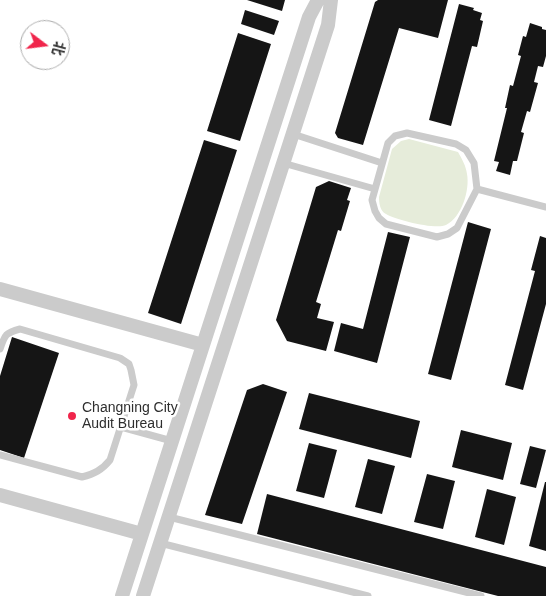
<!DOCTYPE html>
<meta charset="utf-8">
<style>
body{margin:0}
#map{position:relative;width:546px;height:596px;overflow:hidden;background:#fff;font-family:Helvetica,"Noto Sans SC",sans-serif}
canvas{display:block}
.north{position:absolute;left:20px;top:20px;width:50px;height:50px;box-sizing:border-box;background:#fff;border:1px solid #ababab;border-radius:50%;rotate:105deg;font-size:14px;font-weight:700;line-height:20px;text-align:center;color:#2e2e2e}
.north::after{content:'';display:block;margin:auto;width:18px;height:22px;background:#f0254b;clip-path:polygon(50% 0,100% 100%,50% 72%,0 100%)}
</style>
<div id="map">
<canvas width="546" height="596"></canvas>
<div class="north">北</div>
</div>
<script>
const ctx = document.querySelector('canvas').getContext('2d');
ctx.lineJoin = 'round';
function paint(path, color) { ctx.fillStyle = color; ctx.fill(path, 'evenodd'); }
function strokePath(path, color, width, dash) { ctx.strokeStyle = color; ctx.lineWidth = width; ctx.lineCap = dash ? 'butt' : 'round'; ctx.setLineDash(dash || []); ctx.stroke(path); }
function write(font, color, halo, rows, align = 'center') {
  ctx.font = font + ' Helvetica,sans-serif'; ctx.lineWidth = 5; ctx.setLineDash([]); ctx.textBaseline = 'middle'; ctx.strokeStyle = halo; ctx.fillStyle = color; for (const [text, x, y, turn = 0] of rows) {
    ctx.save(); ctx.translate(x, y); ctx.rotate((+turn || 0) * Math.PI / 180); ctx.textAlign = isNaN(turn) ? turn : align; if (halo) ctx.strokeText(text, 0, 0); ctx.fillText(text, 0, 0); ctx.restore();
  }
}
const green = new Path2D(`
 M409,139L458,152C462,159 466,166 467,174C470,190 462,217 446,225C436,230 396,220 386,214C380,211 379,203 379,197L392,149L401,141Z`);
const building = new Path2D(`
 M247,0H285L282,11Z
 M378,0H448L438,38L399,28L363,145L338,138L335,133L375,2Z
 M459,4L474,8L473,10L482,13L480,20L483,21L477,47L472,46L451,126L429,120Z
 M245,10L279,21L274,35L241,24Z
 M530,23L542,27V29L546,30V56L543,67L538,66L534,82L538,83L530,112L527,111L521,132L524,133L517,161H513L510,175L496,171L499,162L494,161L507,108H505L510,85L513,86L521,56L518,55L523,36L526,37Z
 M238,33L271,44L240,141L207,131Z
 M204,140L237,150L181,324L148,313Z
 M329,181L351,188L347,200L350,201L341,231L338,230L316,302L321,304L317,318L334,322L326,351L287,341L276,320L316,187Z
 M468,222L491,229L451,380L428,374Z
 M388,232L410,237L377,363L334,351L341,323L363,329Z
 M540,236L546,238V304L523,390L505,385L535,271L531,270Z
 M12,337L59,353L24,458L0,450V376Z
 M263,384L287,392L242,524L205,515L247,390Z
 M309,393L420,421L411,458L299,429Z
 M461,430L512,443L503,480L452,467Z
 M309,443L337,450L324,498L296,491Z
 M530,446L546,450L536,488L520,484Z
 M368,459L395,466L382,514L355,507Z
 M427,474L455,481L443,529L414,522Z
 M545,482H546V551L529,546Z
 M487,489L516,497L504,545L475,537Z
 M267,494L546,567V596H498L257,534Z`);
const lane = new Path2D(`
 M407,133L456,144L466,150L474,163L477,189L457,228L448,234L437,237L386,224L379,218L375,211L372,200L388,143L395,136Z
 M293,134L382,163
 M283,163L375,189
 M477,189L546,207
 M0,349C5,335 5,333 20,329L120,358L129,364L131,370L134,385L110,460C102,470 94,474 82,477L0,455
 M121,427L172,441
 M169,517L481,596
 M160,543L368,596`);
const street = new Path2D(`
 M0,289L203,345
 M0,495L142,534
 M122,596L309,17L318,0
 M143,596L328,25L331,0`);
const markers = [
 [72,416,5,"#f0254b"]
];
const poiNames = [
 ["Changning City",82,408],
 ["Audit Bureau",82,424]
];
paint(green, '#e6ecda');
paint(building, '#151515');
strokePath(lane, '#cbcbcb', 7);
strokePath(street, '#cbcbcb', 14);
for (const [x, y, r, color] of markers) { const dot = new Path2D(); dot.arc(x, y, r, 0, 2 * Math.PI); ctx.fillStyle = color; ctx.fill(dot); strokePath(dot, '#fff', 2); }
write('14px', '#2e2e2e', '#fff', poiNames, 'left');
</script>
